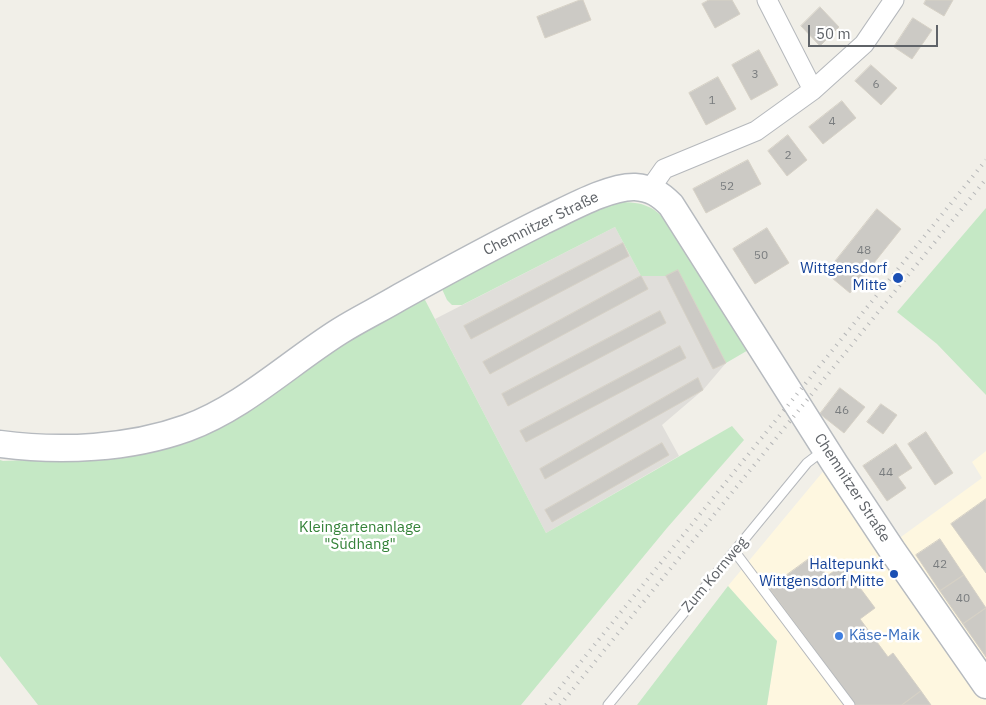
<!DOCTYPE html>
<meta charset="utf-8">
<style>
body{margin:0}
#map{position:relative;width:986px;height:705px;overflow:hidden;background:#f1efe8;font-family:"IBM Plex Sans",sans-serif}
canvas{display:block}
.scale{position:absolute;left:808px;top:25px;width:130px;height:22px;box-sizing:border-box;border:2px solid #5f6368;border-top:0;padding-left:6px;font-size:15px;line-height:18px;white-space:nowrap;color:#5f6368;-webkit-text-stroke:4px #fff;paint-order:stroke}
</style>
<div id="map">
<canvas width="986" height="705"></canvas>
<div class="scale">50 m</div>
</div>
<script>
const ctx = document.querySelector('canvas').getContext('2d');
ctx.lineJoin = 'round';
function paint(path, color) { ctx.fillStyle = color; ctx.fill(path, 'evenodd'); }
function strokePath(path, color, width, dash) { ctx.strokeStyle = color; ctx.lineWidth = width; ctx.lineCap = dash ? 'butt' : 'round'; ctx.setLineDash(dash || []); ctx.stroke(path); }
function write(font, color, halo, rows, align = 'center') {
  ctx.font = font + ' "IBM Plex Sans",sans-serif'; ctx.lineWidth = 5; ctx.setLineDash([]); ctx.textBaseline = 'middle'; ctx.strokeStyle = halo; ctx.fillStyle = color; for (const [text, x, y, turn = 0] of rows) {
    ctx.save(); ctx.translate(x, y); ctx.rotate((+turn || 0) * Math.PI / 180); ctx.textAlign = isNaN(turn) ? turn : align; if (halo) ctx.strokeText(text, 0, 0); ctx.fillText(text, 0, 0); ctx.restore();
  }
}
const commercial = new Path2D(`
 M986,451V705H767L777,641L728,586L826,468L883,550L982,478L972,462Z`);
const industrial = new Path2D(`
 M615,227L641,276L678,270L726,363L703,390L662,425L679,456L546,533L435,319Z`);
const green = new Path2D(`
 M617,202C645,202 654,206 672,227L750,349L726,363L678,270L666,276H641L615,227L462,305H452L447,300L442,289L446,283L529,238Z
 M986,208V395L937,344L897,312Z
 M424,298L546,533L732,426L744,440L667,528L521,705H38L0,656V460L3,461L127,456L185,444L247,411L336,345Z
 M728,586L777,641L767,705H637Z`);
const building = new Path2D(`
 M580,0H583L591,20L545,38L537,17Z
 M709,0H732L740,14L715,28L702,4Z
 M926,0H953L944,16L924,4Z
 M820,7L839,27L820,46L801,26Z
 M913,18L932,30L912,59L894,47Z
 M759,50L778,85L751,100L732,65Z
 M871,65L897,88L881,105L855,81Z
 M718,77L736,109L706,125L689,93Z
 M842,101L856,118L823,144L809,127Z
 M788,135L807,160L787,176L768,151Z
 M748,160L761,184L706,213L693,189Z
 M877,209L901,229L850,293L826,273Z
 M767,228L789,263L755,284L733,249Z
 M623,243L629,256L471,339L464,326Z
 M678,270L726,363L713,369L666,276Z
 M641,276L648,289L490,374L483,362Z
 M660,311L666,323L508,406L502,394Z
 M680,346L686,358L526,442L520,431Z
 M698,378L703,390L545,479L540,469Z
 M840,388L865,407L844,433L820,414Z
 M881,404L897,415L883,434L867,422Z
 M926,432L953,473L935,485L908,444Z
 M662,443L669,455L552,522L545,510Z
 M896,444L912,468L898,477L906,488L887,501L863,466Z
 M986,499V573L951,524Z
 M940,539L964,575L940,591L916,555Z
 M813,556L827,576L843,565L875,608L860,619L888,657L893,653L921,691L902,705H856L769,588Z
 M964,575L986,608L963,624L940,591Z
 M986,608V657L963,624Z
 M921,691L931,705H902Z`);
const lane = new Path2D(`
 M735,552L850,705
 M608,705L807,463L824,450`);
const street = new Path2D(`
 M767,0L813,90
 M650,189L664,169L756,131L813,90L864,44L894,0`);
const secondary = new Path2D(`
 M0,444C60,452 129,449 187,428C244,407 289,363 340,331C359,319 380,309 400,297C447,271 495,245 543,221C567,210 609,186 635,187C651,188 660,194 671,205L835,464L892,550L986,685`);
const rail = new Path2D(`
 M546,705L986,160
 M560,705L986,179`);
const markers = [
 [898,278,6,"#1a4fb4"],
 [894,574,5,"#1a4fb4"],
 [839,636,5,"#3f7fe0"]
];
const numberNames = [
 ["3",755,75],
 ["6",876,85],
 ["1",712,101],
 ["4",832,122],
 ["2",788,156],
 ["52",727,187],
 ["48",864,251],
 ["50",761,256],
 ["46",842,411],
 ["44",886,473],
 ["42",940,565],
 ["40",963,599]
];
const streetNames = [
 ["Chemnitzer Straße",541,224,-26],
 ["Chemnitzer Straße",852,488,57],
 ["Zum Kornweg",715,575,-50]
];
const transitNames = [
 ["Wittgensdorf",887,269],
 ["Mitte",887,286],
 ["Haltepunkt",884,565],
 ["Wittgensdorf Mitte",884,582]
];
const parkNames = [
 ["Kleingartenanlage",360,528],
 ["\"Südhang\"",360,545]
];
const shopNames = [
 ["Käse-Maik",849,636]
];
paint(commercial, '#fef7e0');
paint(industrial, '#e0deda');
paint(green, '#c5e8c5');
paint(building, '#cccac5');
strokePath(building, '#d6d1c6', 1);
strokePath(lane, '#b5b8bc', 11);
strokePath(street, '#b5b8bc', 21);
strokePath(secondary, '#b6babf', 29);
strokePath(lane, '#fff', 9);
strokePath(street, '#fff', 19);
strokePath(secondary, '#fff', 26);
strokePath(rail, '#b6b7b8', 4, [1, 6]);
for (const [x, y, r, color] of markers) { const dot = new Path2D(); dot.arc(x, y, r, 0, 2 * Math.PI); ctx.fillStyle = color; ctx.fill(dot); strokePath(dot, '#fff', 2); }
write('12px', '#7a7d7f', null, numberNames);
write('15px', '#5f6368', '#fff', streetNames);
write('15px', '#164399', '#fff', transitNames, 'right');
write('15px', '#348238', '#fff', parkNames);
write('15px', '#366cbe', '#fff', shopNames, 'left');
</script>
